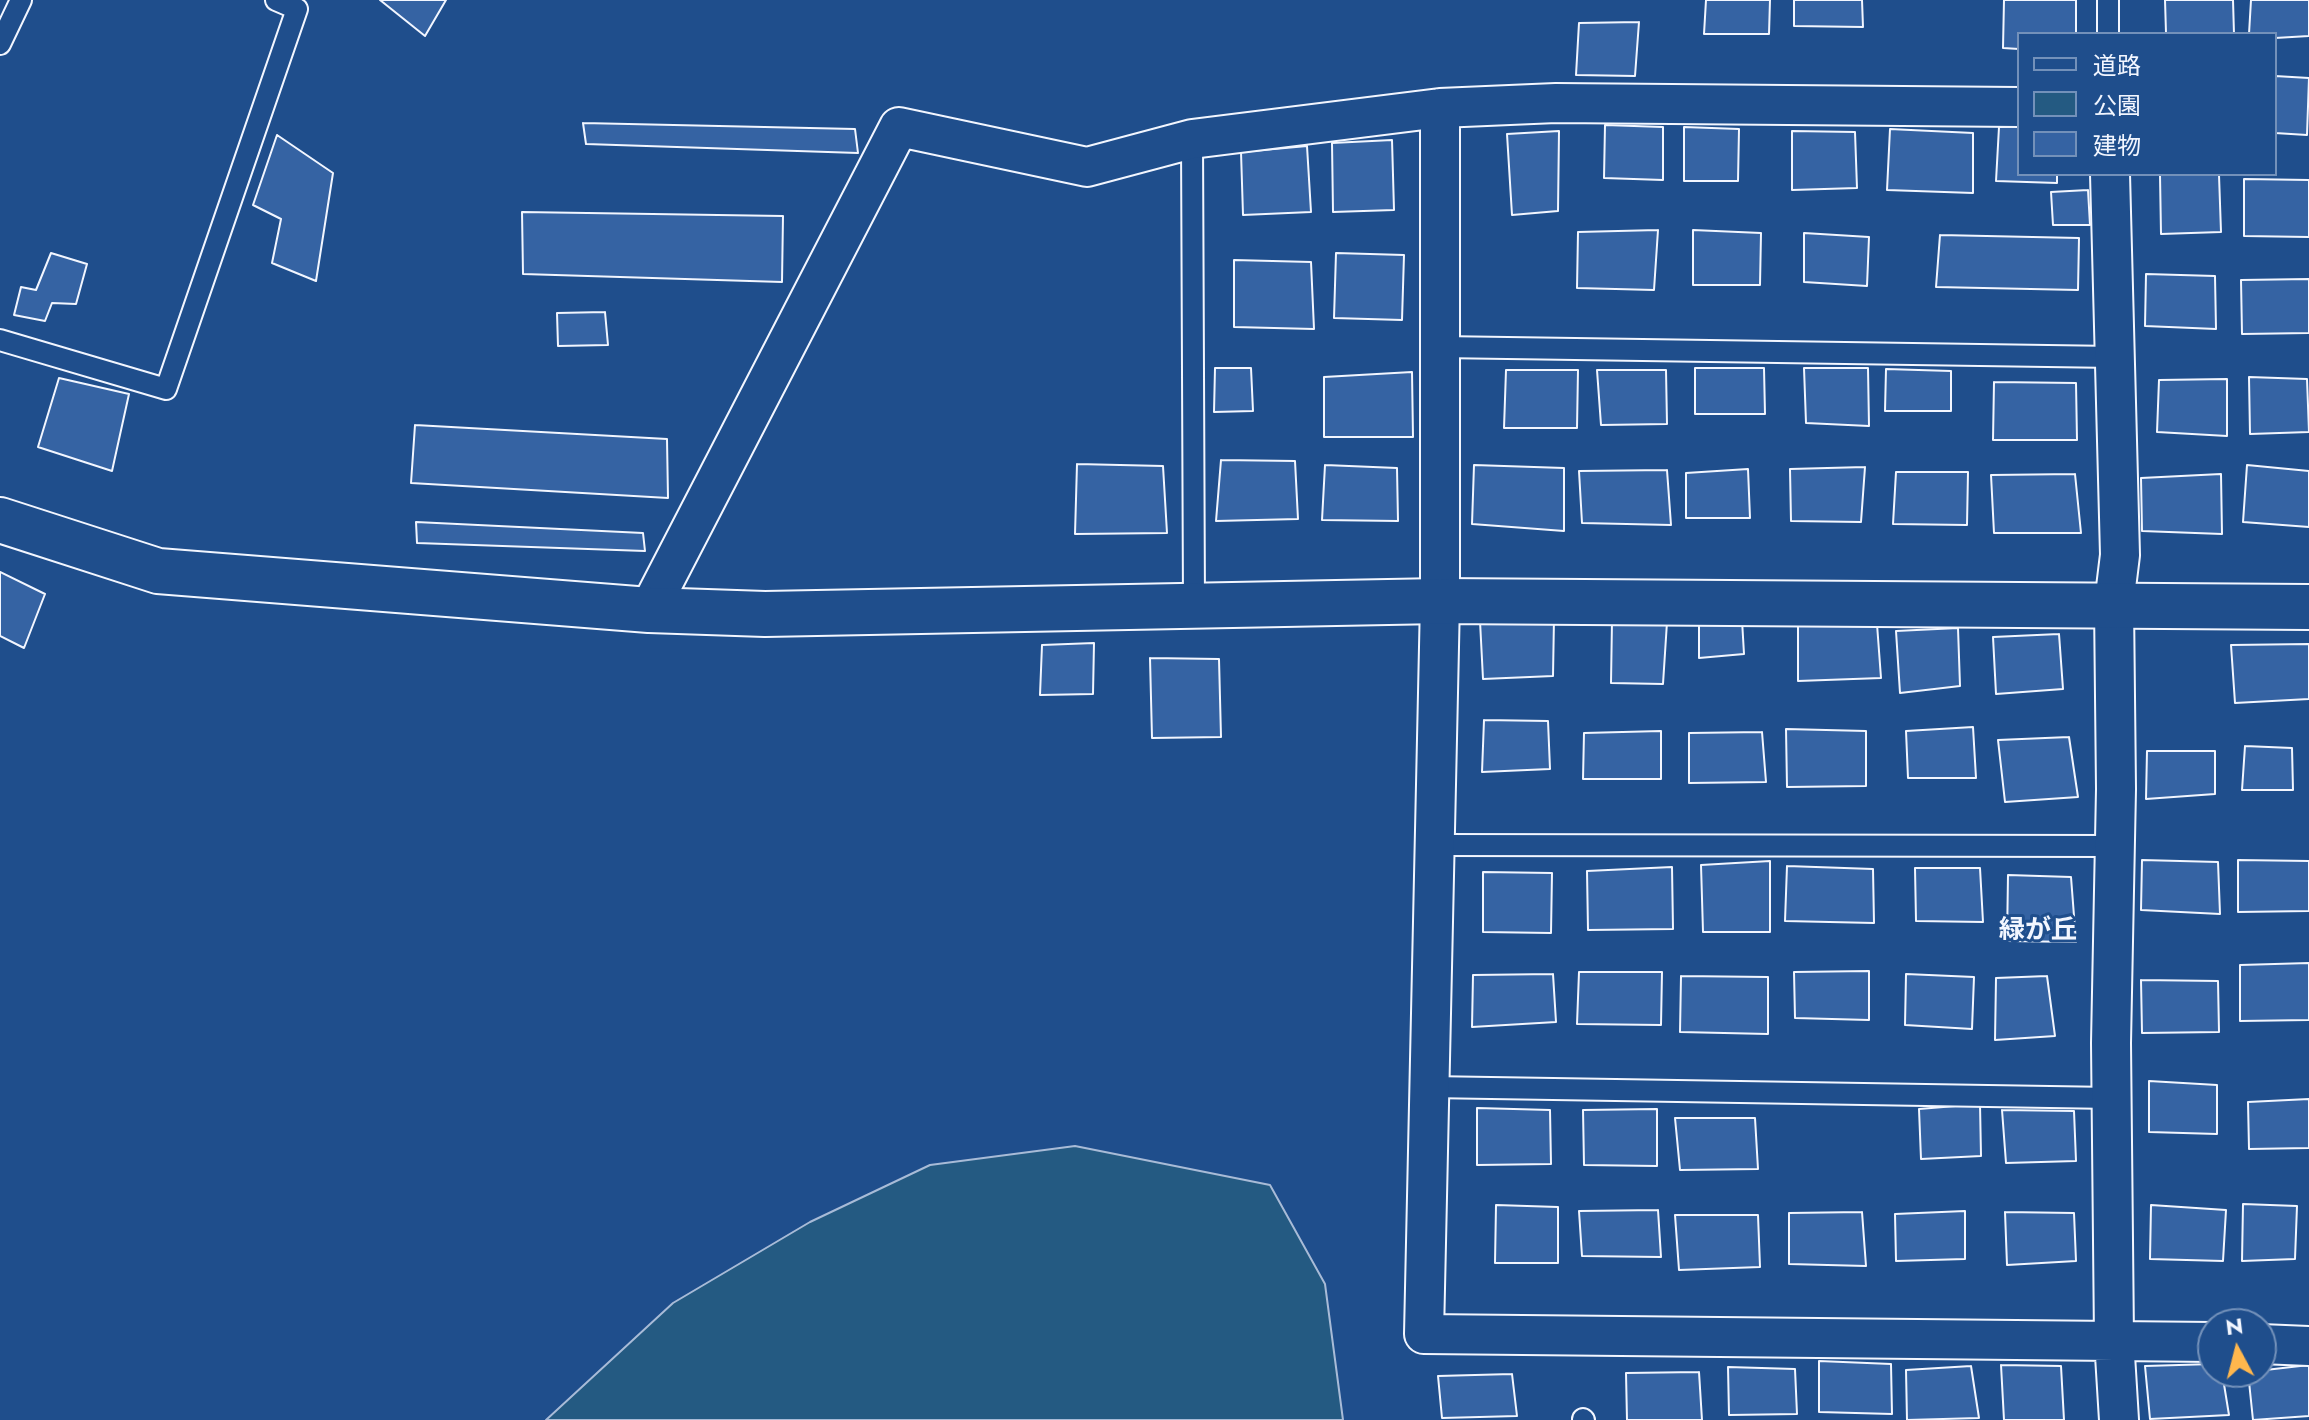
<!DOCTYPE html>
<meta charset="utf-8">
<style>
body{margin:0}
#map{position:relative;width:2309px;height:1420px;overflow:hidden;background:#1f4e8c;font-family:Jost,"Noto Sans JP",sans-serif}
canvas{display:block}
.legend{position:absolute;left:2017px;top:32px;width:260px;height:144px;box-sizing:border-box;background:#1f4e8c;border:2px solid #7391ba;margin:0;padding:10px 14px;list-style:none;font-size:24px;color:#f2f6ff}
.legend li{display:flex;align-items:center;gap:16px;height:40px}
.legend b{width:40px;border:2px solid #7391ba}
.north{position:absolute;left:2197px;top:1308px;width:80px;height:80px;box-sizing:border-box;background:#1f4e8c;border:2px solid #7391ba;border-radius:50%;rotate:353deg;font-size:22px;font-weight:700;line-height:32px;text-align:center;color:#f2f6ff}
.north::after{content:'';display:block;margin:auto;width:28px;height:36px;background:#ffb74d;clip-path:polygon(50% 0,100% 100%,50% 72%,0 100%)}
</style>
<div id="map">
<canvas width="2309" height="1420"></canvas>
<ul class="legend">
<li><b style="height:10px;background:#1f4e8c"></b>道路</li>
<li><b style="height:22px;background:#245a82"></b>公園</li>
<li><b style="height:22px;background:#3563a3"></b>建物</li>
</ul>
<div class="north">N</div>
</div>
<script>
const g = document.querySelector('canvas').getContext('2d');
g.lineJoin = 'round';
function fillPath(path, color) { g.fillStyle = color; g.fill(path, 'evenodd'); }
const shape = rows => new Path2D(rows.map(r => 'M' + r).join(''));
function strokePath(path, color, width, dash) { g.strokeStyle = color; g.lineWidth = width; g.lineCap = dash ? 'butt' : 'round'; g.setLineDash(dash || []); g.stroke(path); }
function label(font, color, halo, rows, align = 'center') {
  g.font = font + ' Jost,"Noto Sans JP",sans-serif'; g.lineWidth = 6; g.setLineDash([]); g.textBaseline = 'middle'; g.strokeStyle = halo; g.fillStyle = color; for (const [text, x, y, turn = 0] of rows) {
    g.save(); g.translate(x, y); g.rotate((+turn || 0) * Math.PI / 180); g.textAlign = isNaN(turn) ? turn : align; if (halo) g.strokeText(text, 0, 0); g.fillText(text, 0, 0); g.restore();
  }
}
const green = shape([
 [1075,1146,1270,1185,1325,1284,1343,1420,546,1420,673,1303,810,1222,930,1165,1075,1146]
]);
fillPath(green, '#245a82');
strokePath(green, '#a8bbd7', 2);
const building = shape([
 [380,0,446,0,425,36,380,0],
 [1706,0,1770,0,1769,34,1704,34,1706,0],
 [1794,0,1862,0,1863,27,1794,26,1794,0],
 [2004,0,2076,0,2076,34,2019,34,2019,49,2003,48,2004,0],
 [2165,0,2233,0,2234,34,2166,33,2165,0],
 [2251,0,2309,0,2309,36,2275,38,2275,34,2249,34,2251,0],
 [1639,22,1635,76,1576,75,1579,23,1639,22],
 [2275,76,2309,78,2307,135,2275,133,2275,76],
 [583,123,855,129,858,153,586,144,583,123],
 [1605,125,1663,127,1663,180,1604,178,1605,125],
 [2019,126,2019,174,2057,174,2057,183,1996,181,1999,127,2019,126],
 [1684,127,1739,129,1738,181,1684,181,1684,127],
 [1890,129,1973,133,1973,193,1887,190,1890,129],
 [1559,131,1558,211,1512,215,1507,134,1559,131],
 [1792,131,1855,132,1857,188,1792,190,1792,131],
 [277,135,333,173,316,281,272,263,281,219,253,205,277,135],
 [1392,140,1394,210,1333,212,1332,143,1392,140],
 [1307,146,1311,212,1243,215,1241,152,1307,146],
 [2160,175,2219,175,2221,232,2161,234,2160,175],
 [2244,179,2309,180,2309,237,2244,236,2244,179],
 [2088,190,2090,225,2053,225,2051,192,2088,190],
 [522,212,783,216,782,282,523,274,522,212],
 [1658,230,1654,290,1577,288,1578,232,1658,230],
 [1693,230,1761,233,1760,285,1693,285,1693,230],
 [1804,233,1869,237,1867,286,1804,282,1804,233],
 [1940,235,2079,238,2078,290,1936,287,1940,235],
 [51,253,87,264,76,304,52,303,45,321,14,315,21,287,36,290,51,253],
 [1336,253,1404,255,1402,320,1334,318,1336,253],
 [1234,260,1311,262,1314,329,1234,327,1234,260],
 [2146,274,2215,276,2216,329,2145,326,2146,274],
 [2309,279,2309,333,2242,334,2241,280,2309,279],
 [605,312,608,345,558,346,557,313,605,312],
 [1215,368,1251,368,1253,411,1214,412,1215,368],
 [1695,368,1764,368,1765,414,1695,414,1695,368],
 [1804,368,1868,368,1869,426,1806,423,1804,368],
 [1886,369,1951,371,1951,411,1885,411,1886,369],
 [1506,370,1578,370,1577,428,1504,428,1506,370],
 [1597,370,1666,370,1667,424,1601,425,1597,370],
 [1412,372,1413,437,1324,437,1324,377,1412,372],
 [2249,377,2307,379,2309,432,2250,434,2249,377],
 [59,378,129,394,112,471,38,447,59,378],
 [2227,379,2227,436,2157,432,2159,380,2227,379],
 [1994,382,2076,383,2077,440,1993,440,1994,382],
 [415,425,667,439,668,498,411,483,415,425],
 [1221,460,1295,461,1298,519,1216,521,1221,460],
 [1077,464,1163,466,1167,533,1075,534,1077,464],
 [1325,465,1397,468,1398,521,1322,520,1325,465],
 [1474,465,1564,468,1564,531,1472,524,1474,465],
 [2247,465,2309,471,2309,527,2243,522,2247,465],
 [1865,467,1861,522,1791,521,1790,469,1865,467],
 [1748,469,1750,518,1686,518,1686,473,1748,469],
 [1667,470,1671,525,1582,523,1579,471,1667,470],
 [1896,472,1968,472,1967,525,1893,524,1896,472],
 [2075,474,2081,533,1994,533,1991,475,2075,474],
 [2221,474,2222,534,2142,531,2141,478,2221,474],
 [416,522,643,533,645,551,417,543,416,522],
 [0,572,45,594,24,648,0,636,0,572],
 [1554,618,1553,676,1483,679,1480,621,1554,618],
 [1612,620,1667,622,1663,684,1611,683,1612,620],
 [1742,620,1744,654,1699,658,1699,621,1742,620],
 [1877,624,1881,678,1798,681,1798,626,1877,624],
 [1958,628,1960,686,1900,693,1896,631,1958,628],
 [2059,634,2063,689,1996,694,1993,637,2059,634],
 [1094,643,1093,694,1040,695,1042,645,1094,643],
 [2309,644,2309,699,2235,703,2231,645,2309,644],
 [1150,658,1219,659,1221,737,1152,738,1150,658],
 [1484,720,1548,721,1550,769,1482,772,1484,720],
 [1973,727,1976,778,1908,778,1906,731,1973,727],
 [1786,729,1866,731,1866,786,1787,787,1786,729],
 [1661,731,1661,779,1583,779,1584,733,1661,731],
 [1762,732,1766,782,1689,783,1689,733,1762,732],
 [2069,737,2078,797,2005,802,1998,740,2069,737],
 [2245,746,2292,748,2293,790,2242,790,2245,746],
 [2147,751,2215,751,2215,794,2146,799,2147,751],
 [2142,860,2218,862,2220,914,2141,910,2142,860],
 [2238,860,2309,861,2309,911,2238,912,2238,860],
 [1770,861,1770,932,1703,932,1701,865,1770,861],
 [1787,866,1873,869,1874,923,1785,921,1787,866],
 [1672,867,1673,929,1588,930,1587,871,1672,867],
 [1915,868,1980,868,1983,922,1916,921,1915,868],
 [1483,872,1552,873,1551,933,1483,932,1483,872],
 [2008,875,2071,877,2076,942,2007,941,2008,875],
 [2309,963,2309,1020,2240,1021,2240,965,2309,963],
 [1869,971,1869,1020,1795,1018,1794,972,1869,971],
 [1579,972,1662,972,1661,1025,1577,1024,1579,972],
 [1553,974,1556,1022,1472,1027,1473,975,1553,974],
 [1906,974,1974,977,1972,1029,1905,1025,1906,974],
 [1681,976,1768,977,1768,1034,1680,1032,1681,976],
 [2047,976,2055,1036,1995,1040,1996,978,2047,976],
 [2141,980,2218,981,2219,1032,2142,1033,2141,980],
 [2149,1081,2217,1085,2217,1134,2149,1132,2149,1081],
 [2309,1099,2309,1148,2249,1149,2248,1102,2309,1099],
 [1980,1104,1981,1156,1921,1159,1919,1109,1980,1104],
 [1477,1108,1550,1110,1551,1164,1477,1165,1477,1108],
 [1657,1109,1657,1166,1584,1165,1583,1110,1657,1109],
 [2002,1110,2074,1111,2076,1161,2006,1163,2002,1110],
 [1675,1118,1755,1118,1758,1169,1680,1170,1675,1118],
 [2243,1204,2297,1206,2295,1259,2242,1261,2243,1204],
 [1496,1205,1558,1207,1558,1263,1495,1263,1496,1205],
 [2151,1205,2226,1210,2223,1261,2150,1259,2151,1205],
 [1658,1210,1661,1257,1582,1256,1579,1211,1658,1210],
 [1965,1211,1965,1259,1896,1261,1895,1214,1965,1211],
 [1862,1212,1866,1266,1789,1264,1789,1213,1862,1212],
 [2005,1212,2074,1213,2076,1261,2007,1265,2005,1212],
 [1675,1215,1758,1215,1760,1267,1679,1270,1675,1215],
 [1819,1361,1891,1364,1892,1414,1819,1412,1819,1361],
 [2213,1364,2213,1372,2222,1372,2229,1415,2150,1419,2145,1366,2213,1364],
 [2001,1365,2061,1366,2064,1420,2004,1420,2001,1365],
 [2309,1365,2309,1416,2253,1420,2248,1372,2309,1365],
 [1971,1366,1979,1418,1907,1420,1906,1370,1971,1366],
 [1728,1367,1795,1369,1797,1414,1729,1415,1728,1367],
 [1699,1372,1702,1420,1627,1420,1626,1373,1699,1372],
 [1512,1374,1517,1416,1442,1418,1438,1376,1512,1374]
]);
fillPath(building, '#3563a3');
strokePath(building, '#f2f6ff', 2);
const service = shape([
 [2108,34,2108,0],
 [0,44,21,0],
 [1192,139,1194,605],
 [0,340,166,389,297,9,276,0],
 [1440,347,2115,357],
 [1434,845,2115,846],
 [1429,1087,2112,1098],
 [1583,1419,1584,1420]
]);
const minor = shape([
 [1440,108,1440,601,1424,1334,2213,1342],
 [2110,174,2120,555,2114,604,2116,789,2111,1043,2114,1339,2119,1420],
 [649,610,899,127,1087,167,1192,139,1440,108,1556,103,2019,107],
 [2261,1344,2309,1346]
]);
const tertiary = shape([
 [0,520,158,571,649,610,765,614,1440,601,2309,607]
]);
strokePath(service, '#f2f6ff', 24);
strokePath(minor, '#f2f6ff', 42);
strokePath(tertiary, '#f2f6ff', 48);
strokePath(service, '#1f4e8c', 20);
strokePath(minor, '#1f4e8c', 38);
strokePath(tertiary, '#1f4e8c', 44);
label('bold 26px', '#f2f6ff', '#1f4e8c', [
 ["緑が丘",2038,932]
]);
</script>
